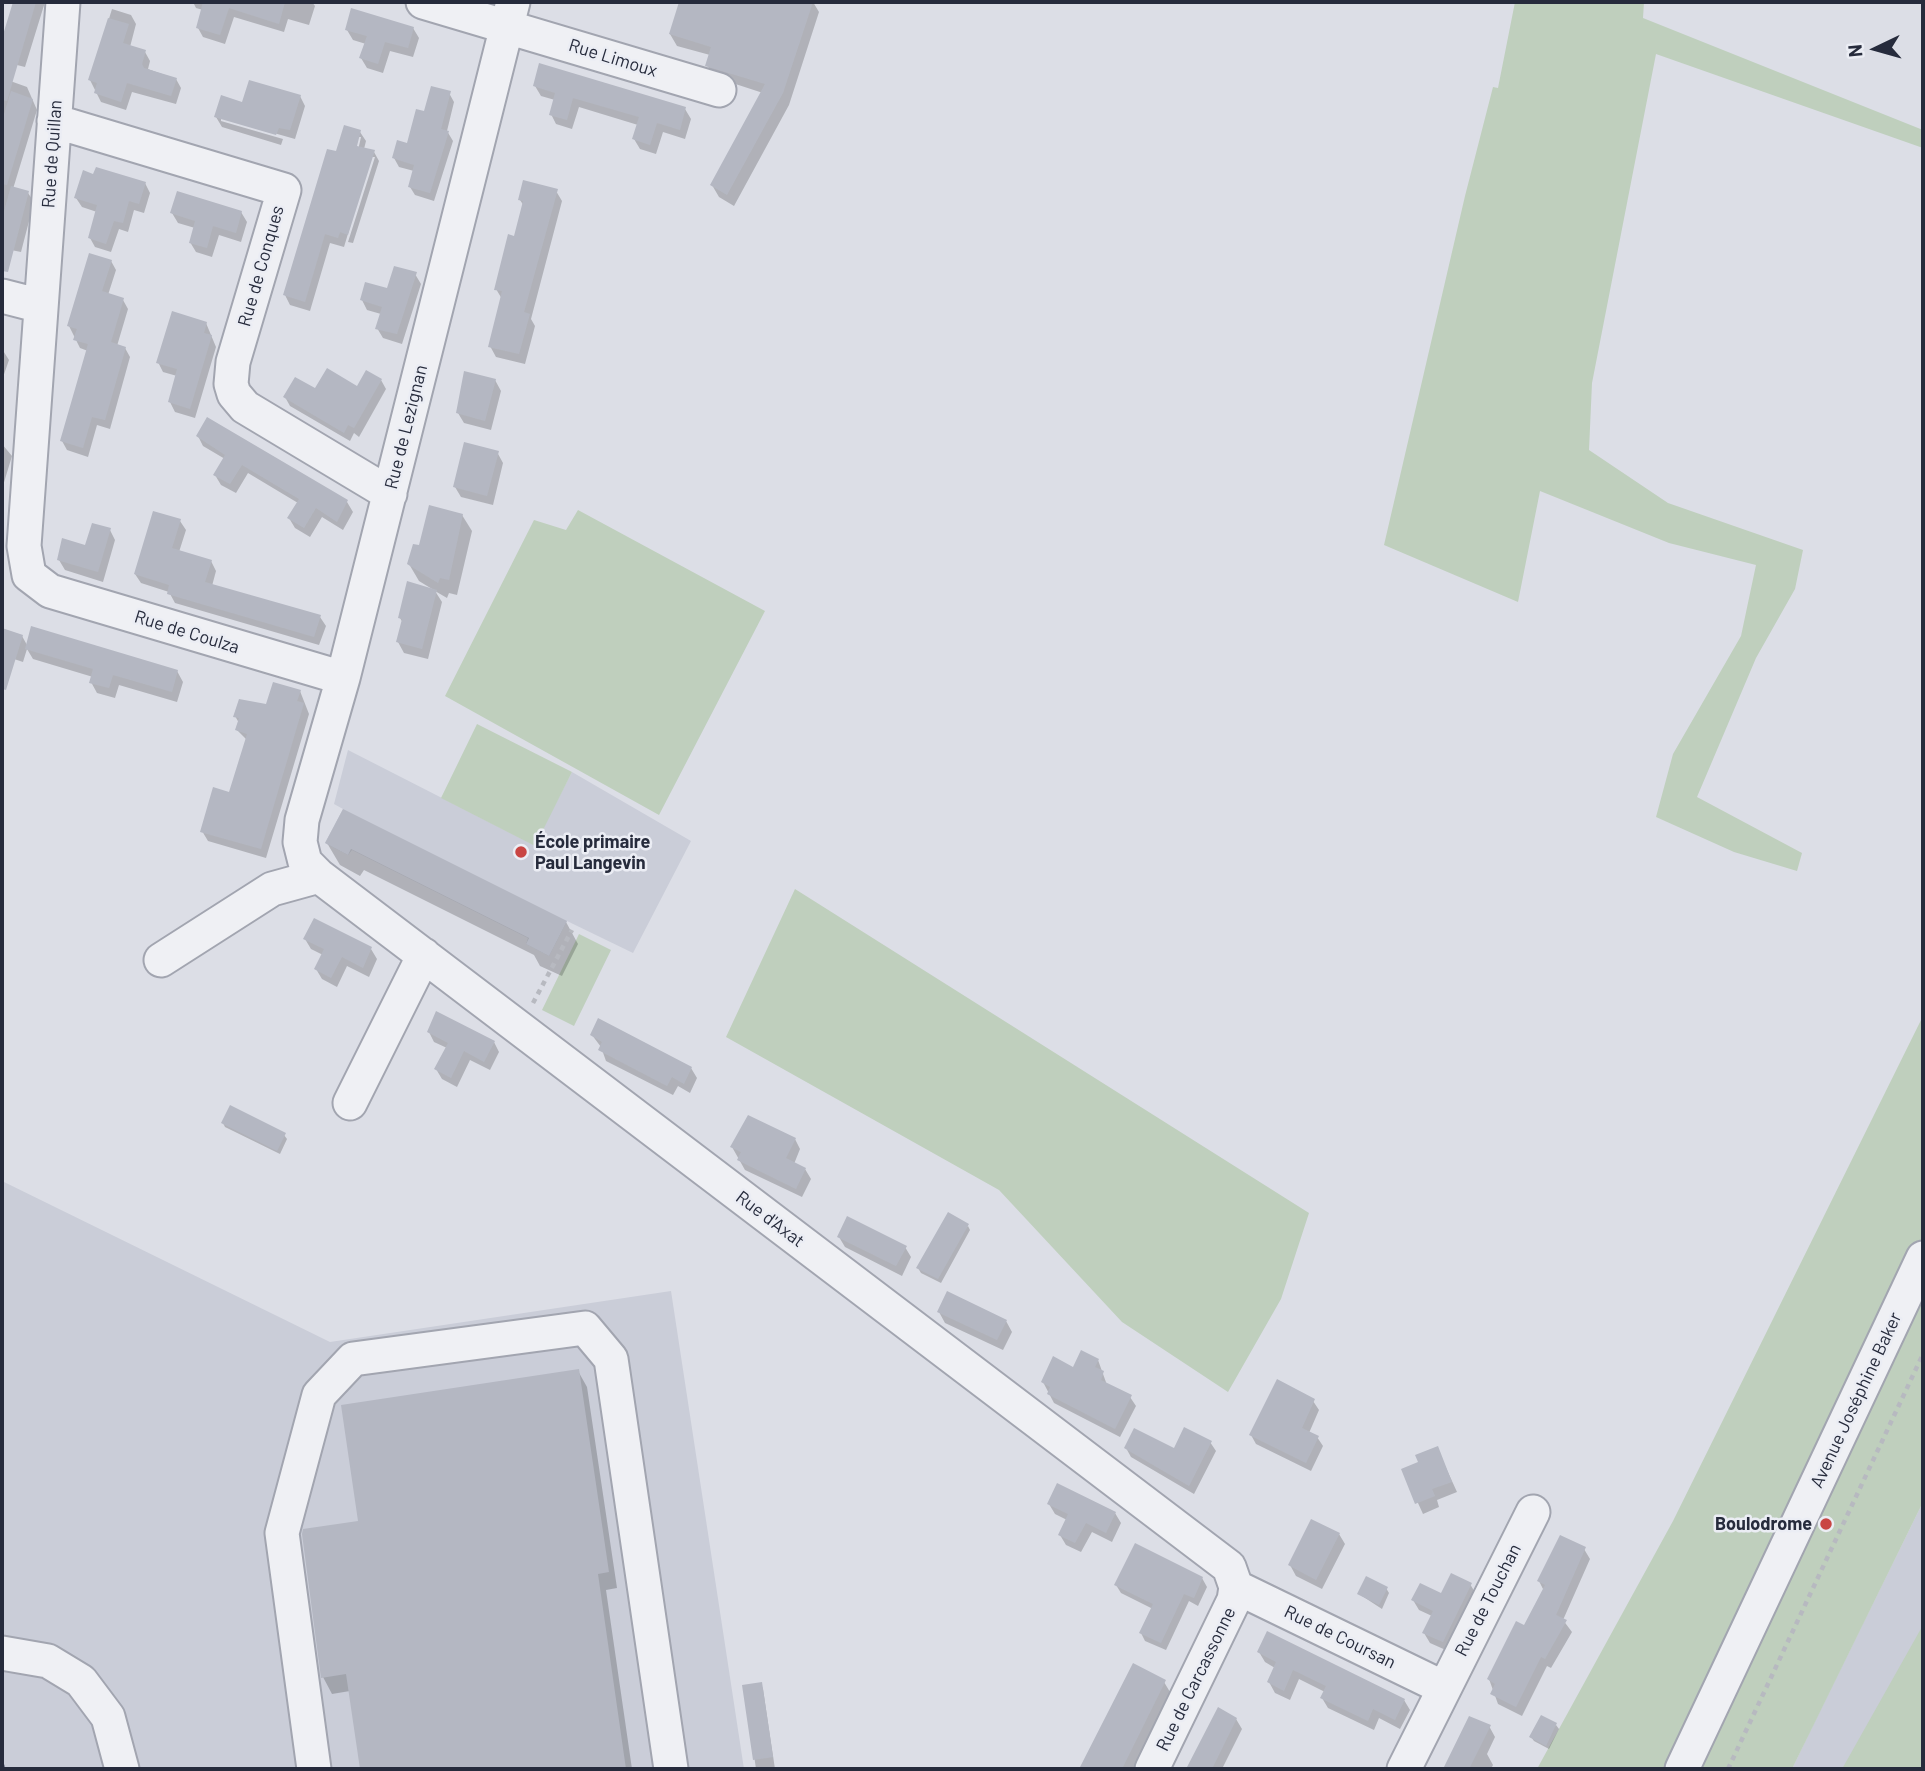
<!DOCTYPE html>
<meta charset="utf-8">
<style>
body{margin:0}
#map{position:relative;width:1925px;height:1771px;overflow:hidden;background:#dcdee6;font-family:Barlow,sans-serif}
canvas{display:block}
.frame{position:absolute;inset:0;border:4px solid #262b3c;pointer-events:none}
.north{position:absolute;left:1841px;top:14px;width:70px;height:70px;-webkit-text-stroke:5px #ebedf4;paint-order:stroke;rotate:265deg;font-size:19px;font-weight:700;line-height:28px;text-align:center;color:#262b3c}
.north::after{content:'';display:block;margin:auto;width:24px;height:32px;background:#262b3c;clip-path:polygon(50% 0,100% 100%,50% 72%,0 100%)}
</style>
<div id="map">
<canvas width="1925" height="1771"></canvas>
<div class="frame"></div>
<div class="north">N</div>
</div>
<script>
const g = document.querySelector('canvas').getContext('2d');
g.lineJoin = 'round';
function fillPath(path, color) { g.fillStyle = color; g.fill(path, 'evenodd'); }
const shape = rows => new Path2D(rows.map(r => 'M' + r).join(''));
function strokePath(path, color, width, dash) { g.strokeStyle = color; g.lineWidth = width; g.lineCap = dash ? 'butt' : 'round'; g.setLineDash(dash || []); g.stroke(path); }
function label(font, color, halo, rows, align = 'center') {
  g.font = font + ' Barlow,sans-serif'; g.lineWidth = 5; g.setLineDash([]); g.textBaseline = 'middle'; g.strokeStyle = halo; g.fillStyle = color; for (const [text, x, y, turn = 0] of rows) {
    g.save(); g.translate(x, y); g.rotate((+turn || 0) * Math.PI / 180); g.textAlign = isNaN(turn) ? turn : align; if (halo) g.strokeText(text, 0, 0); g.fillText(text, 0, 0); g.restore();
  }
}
fillPath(shape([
 [348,750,534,845,572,772,691,841,633,953,567,921,549,956,526,944,528,938,352,850,348,855,325,843,343,809,334,804],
 [2,1181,330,1342,671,1291,744,1769,2,1769],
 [1923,1502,1923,1769,1792,1769,1816,1719]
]), '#cacdd8');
fillPath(shape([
 [1515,2,1644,2,1643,18,1923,130,1923,148,1656,54,1592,383,1589,450,1668,503,1803,550,1795,589,1756,658,1697,797,1802,853,1797,871,1734,852,1656,817,1673,754,1741,636,1756,565,1669,543,1540,491,1518,602,1384,545,1465,196,1493,87,1498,88],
 [578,510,765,611,659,815,445,696,534,520,566,530],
 [477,724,572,772,535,846,441,798],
 [795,889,1309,1213,1281,1299,1228,1392,1122,1322,999,1190,726,1037],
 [579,934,611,950,574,1026,542,1010],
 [1923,1016,1923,1502,1792,1769,1537,1769,1673,1521],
 [1923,1625,1923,1769,1842,1769]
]), '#bfcfbd');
fillPath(shape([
 [14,2,45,2,25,67,5,62,2,56,2,44],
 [193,2,312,2,315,6,309,25,288,19,284,32,234,17,225,44,203,37,198,28,203,10,196,8],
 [680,2,726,4,727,2,813,2,819,12,789,105,734,206,719,197,712,185,763,93,714,77,707,65,710,55,677,46,670,34],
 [112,9,131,15,136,24,130,47,145,52,150,61,148,69,176,79,181,88,176,104,132,92,126,110,101,102,90,80],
 [413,28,419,38,413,57,390,51,383,73,367,68,361,58,366,44,353,40,347,30],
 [2,78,27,87,37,110,13,189,28,193,34,202,21,252,11,250,8,257,2,255],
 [535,86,685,109,691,119,685,139,663,132,656,154,640,149,634,139,638,125,579,107,572,129,556,124,551,114,555,100,541,96],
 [449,93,454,102,447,131,453,141,434,201,415,195,410,187,414,171,399,167,394,158,408,145,426,114],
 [300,96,305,106,295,139,221,118,221,121,283,139,281,145,222,127,216,117,243,104],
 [360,132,366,141,364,149,374,152,379,161,353,243,348,242,375,157,371,157,344,247,330,243,310,311,290,305,285,295,337,153],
 [358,137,361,137,357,155,353,154],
 [145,183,150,193,144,213,134,210,128,232,119,229,111,252,95,247,90,238,97,212,82,207,76,198],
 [556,191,562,201,531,319,535,326,525,364,496,357,490,346,502,299,496,289,516,238,524,206,520,200],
 [241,212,247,222,241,242,219,235,212,257,196,252,190,242,195,228,178,223,172,213],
 [111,261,116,270,108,295,123,300,128,309,117,346,125,348,130,357,110,429,97,425,88,457,67,450,62,441,88,351,80,348,69,326],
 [415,274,421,284,402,344,383,338,377,328,381,314,367,310,362,300,388,290],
 [206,323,216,347,195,418,175,412,170,402,177,376,163,372,158,362],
 [2,349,9,360,2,380],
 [381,380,386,389,359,437,354,433,350,441,290,406,285,397,315,390,358,388],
 [495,380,501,391,491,430,464,423,458,413],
 [198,436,347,502,353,512,343,530,322,517,310,537,295,528,289,518,298,503,248,473,236,493,221,485,215,475,225,459,203,446],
 [2,444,12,456,2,489],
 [497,452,503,463,493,505,461,497,455,487],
 [462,515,472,531,457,595,449,593,447,598,435,591,442,602,428,659,404,653,398,642,403,623,400,618,432,589,419,581,409,564,421,547],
 [180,521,186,530,179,552,211,561,216,571,212,586,320,617,326,626,319,645,175,603,169,592,141,583,135,574],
 [110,530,115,540,103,582,65,570,59,560,86,547],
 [2,630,22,636,27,645,177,671,183,682,177,702,119,685,115,698,97,693,91,682,93,677,33,659,27,649,23,662,2,655],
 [300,691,309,714,266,858,208,841,202,831,230,794,247,740,237,730,239,723,235,716],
 [344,811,566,922,578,944,562,976,540,966,534,955,364,870,360,876,340,865,327,843],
 [305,939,371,949,377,959,369,977,347,966,337,987,322,979,316,969,323,955,311,949],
 [429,1032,494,1042,499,1052,490,1070,470,1060,457,1087,442,1079,436,1069,447,1048,434,1042],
 [592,1035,691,1068,697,1078,690,1093,678,1086,673,1095,606,1061,601,1047],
 [223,1123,284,1135,287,1139,280,1154,225,1127],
 [795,1139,800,1149,794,1164,805,1169,811,1179,802,1197,745,1170,732,1147],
 [968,1226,970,1230,941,1283,921,1273,918,1268],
 [839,1237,905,1247,911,1257,902,1276,845,1247],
 [939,1312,1006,1321,1012,1332,1003,1350,945,1323],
 [1098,1360,1107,1385,1130,1397,1136,1406,1120,1437,1054,1403,1043,1382],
 [578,1371,587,1387,617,1588,606,1590,632,1769,362,1769,350,1691,332,1694,323,1677,360,1522],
 [1313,1401,1319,1410,1309,1433,1317,1437,1323,1446,1311,1471,1256,1444,1251,1435],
 [1210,1442,1216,1451,1194,1494,1131,1457,1126,1448,1174,1450],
 [1437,1448,1457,1492,1437,1500,1439,1507,1423,1514,1403,1470,1420,1463],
 [1049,1504,1115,1513,1121,1523,1112,1542,1092,1532,1081,1552,1066,1545,1060,1535,1067,1520,1055,1514],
 [1339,1534,1345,1544,1322,1589,1296,1576,1290,1565],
 [1584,1549,1590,1559,1563,1620,1572,1632,1551,1668,1547,1666,1522,1716,1498,1704,1489,1679,1525,1627,1544,1591,1539,1581],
 [1202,1578,1207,1587,1198,1606,1189,1601,1166,1650,1145,1641,1141,1633,1153,1609,1121,1593,1116,1585],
 [1470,1584,1476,1594,1448,1651,1430,1643,1424,1633,1432,1616,1419,1610,1413,1600,1442,1596],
 [1386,1588,1389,1593,1382,1609,1359,1594],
 [1259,1652,1404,1700,1410,1710,1400,1729,1379,1718,1374,1730,1328,1708,1322,1698,1325,1692,1299,1679,1290,1700,1275,1693,1269,1682,1275,1668,1265,1662],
 [1134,1666,1164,1682,1170,1692,1133,1769,1081,1769],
 [761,1684,763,1689,775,1769,756,1769,744,1686],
 [1470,1718,1489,1726,1495,1737,1487,1754,1493,1765,1491,1769,1445,1769],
 [1236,1719,1242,1729,1222,1769,1192,1769,1190,1766],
 [1556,1725,1559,1729,1549,1749,1534,1741,1531,1737]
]), '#0003');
fillPath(shape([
 [13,2,36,2,7,101,2,100,2,38],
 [203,2,285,2,279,24,229,8,220,35,196,28],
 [679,2,813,2,783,93,727,195,710,185,765,84,705,66,711,47,669,34],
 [351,8,414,27,408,48,385,42,378,64,359,58,367,36,345,30],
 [108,18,129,24,123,43,146,50,142,64,144,68,177,78,171,96,127,83,121,102,94,93,97,83,88,80],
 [539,63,686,107,680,130,657,123,650,145,632,139,639,117,573,98,567,120,549,115,555,93,533,86],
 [249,80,301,95,290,130,279,128,276,135,214,117,221,95,242,102],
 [431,86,451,91,441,129,449,131,430,193,408,187,414,165,392,158,397,140,407,143,416,109,424,111],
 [11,91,33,99,7,185,2,184,2,121],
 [344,125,361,130,357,146,375,150,348,235,340,232,338,238,325,234,305,302,283,295,327,149,336,151],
 [96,167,146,182,139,204,129,201,123,223,114,221,106,244,88,238,97,205,74,198,83,170,93,174],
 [523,180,558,189,524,312,530,314,519,354,488,347,502,291,494,290,508,234,514,236,523,201,518,200],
 [11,186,29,191,8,272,2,271,2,219],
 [177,191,242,211,236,233,213,226,207,248,189,243,195,221,170,213],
 [89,253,112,260,102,291,124,298,111,342,126,347,105,420,92,417,83,448,60,441,88,344,73,340,77,329,67,326],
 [394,266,417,272,397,334,375,329,382,307,360,300,365,282,387,288],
 [172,311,207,322,204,333,212,335,190,409,168,402,177,369,156,363],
 [327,368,357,386,366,370,382,379,354,428,348,425,344,433,283,397,295,377,315,388],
 [464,371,496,379,485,421,456,413],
 [207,417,348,500,337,522,316,508,304,528,287,518,299,499,242,465,230,484,213,475,225,455,196,436],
 [464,442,499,451,487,496,453,487],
 [429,505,463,514,449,580,440,578,438,583,407,564,413,544,419,545],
 [153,511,181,519,172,548,212,560,205,582,321,615,314,637,167,594,169,585,134,574],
 [92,523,111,528,98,572,57,560,62,538,85,545],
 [407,581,437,590,422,649,396,642,402,619,398,618],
 [31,626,178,670,172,692,113,675,109,688,89,683,93,669,25,649],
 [2,628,23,635,6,690,2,689],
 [273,682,301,690,297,701,304,703,261,849,200,832,213,787,229,792,247,734,235,730,239,718,233,717,239,699,266,704],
 [343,809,567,921,549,956,526,944,529,938,351,849,348,855,325,843],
 [314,918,372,947,363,968,342,957,331,978,314,969,324,949,303,939],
 [436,1011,495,1041,484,1062,464,1051,451,1078,434,1069,448,1043,427,1032],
 [598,1018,692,1067,684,1084,672,1077,667,1086,598,1050,602,1042,590,1035],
 [230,1105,286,1133,277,1151,221,1123],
 [748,1115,796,1138,786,1158,806,1168,796,1189,737,1160,741,1152,730,1147],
 [948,1212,969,1224,938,1279,916,1268],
 [847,1216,907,1246,896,1266,837,1237],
 [947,1291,1007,1320,997,1340,937,1312],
 [1081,1350,1099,1359,1095,1367,1104,1371,1101,1380,1132,1395,1115,1429,1047,1394,1050,1387,1041,1382,1053,1356,1073,1367],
 [579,1369,609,1572,598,1574,626,1769,360,1769,346,1674,321,1678,302,1534,303,1529,358,1521,341,1405],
 [1277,1379,1315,1399,1302,1428,1319,1436,1306,1463,1249,1435],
 [1184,1427,1212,1441,1189,1486,1124,1448,1134,1428,1174,1448],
 [1438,1446,1452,1482,1432,1489,1435,1496,1415,1504,1401,1469,1418,1462,1415,1455],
 [1057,1483,1116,1512,1106,1533,1086,1523,1075,1543,1058,1535,1068,1514,1047,1504],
 [1311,1519,1340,1533,1316,1580,1288,1565],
 [1560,1535,1586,1547,1556,1615,1567,1620,1545,1659,1541,1657,1516,1707,1490,1694,1495,1684,1487,1679,1516,1621,1524,1625,1545,1585,1537,1581],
 [1135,1543,1203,1577,1194,1598,1184,1594,1161,1643,1139,1633,1153,1604,1114,1585],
 [1451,1573,1472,1583,1443,1642,1422,1633,1433,1611,1411,1600,1420,1583,1441,1593],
 [1366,1576,1388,1587,1379,1605,1357,1594],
 [1267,1631,1405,1699,1395,1720,1373,1709,1368,1721,1320,1698,1326,1686,1293,1670,1284,1691,1267,1682,1276,1662,1257,1652],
 [1133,1663,1166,1680,1122,1769,1079,1769],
 [762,1682,773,1757,753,1760,742,1685],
 [1218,1707,1237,1718,1212,1769,1186,1769],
 [1541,1715,1557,1723,1546,1746,1529,1737],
 [1469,1716,1491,1725,1469,1769,1443,1769]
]), '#b4b7c2');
const minor = shape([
 [63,2,24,546,29,575,50,591,343,678],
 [423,2,719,90],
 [513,2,343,678,302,820,300,842,305,862,319,876,1229,1567,1236,1587,1234,1600,1152,1769],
 [54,121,284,190,233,362,231,384,234,394,245,407,390,494],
 [2,296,41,306],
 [161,960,272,889,319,876],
 [350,1103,424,955],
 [1236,1587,1444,1688],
 [2,1653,48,1661,81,1681,108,1717,122,1769],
 [314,1769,282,1533,319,1395,353,1359,585,1328,611,1359,671,1769],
 [1404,1769,1533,1512],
 [1682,1769,1923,1258]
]);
strokePath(minor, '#a2a5b0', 37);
strokePath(shape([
 [533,1003,572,930],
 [1728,1769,1923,1354]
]), '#b7b9c0', 4.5, [5, 5]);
strokePath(minor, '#eff0f4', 33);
strokePath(shape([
 [2,1765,3,1769]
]), '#767b8f', 5, [3.5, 7]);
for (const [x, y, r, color] of [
 [521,852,7,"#c94543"],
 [1826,1524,7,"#c94543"]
]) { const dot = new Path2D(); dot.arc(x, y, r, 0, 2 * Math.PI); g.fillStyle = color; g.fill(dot); strokePath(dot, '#ebedf4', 2.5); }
label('18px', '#262b3c', '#ebedf4', [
 ["Rue Limoux",613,58,17],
 ["Rue de Quillan",52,154,-86],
 ["Rue de Conques",261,266,-74],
 ["Rue de Lezignan",406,427,-76],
 ["Rue de Coulza",187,632,17],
 ["Rue d'Axat",770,1219,37],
 ["Avenue Joséphine Baker",1856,1400,-65],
 ["Rue de Touchan",1488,1600,-63],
 ["Rue de Coursan",1340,1637,26],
 ["Rue de Carcassonne",1196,1679,-64]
]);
label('bold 18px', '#262b3c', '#ebedf4', [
 ["École primaire",535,842],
 ["Paul Langevin",535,863],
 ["Boulodrome",1812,1524,"right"]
], 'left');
</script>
